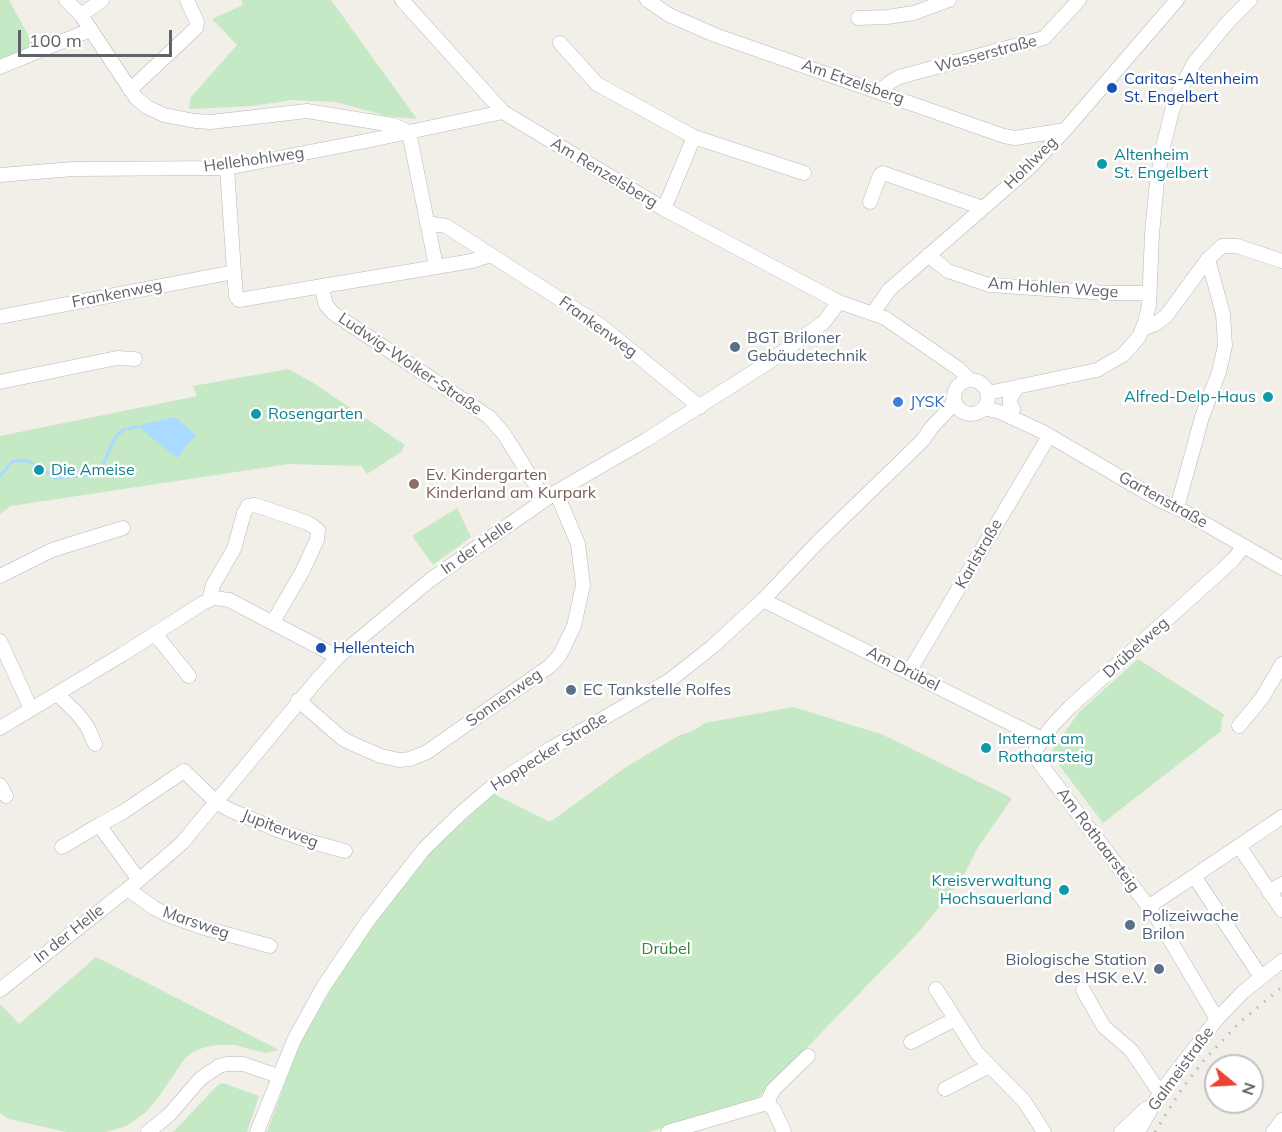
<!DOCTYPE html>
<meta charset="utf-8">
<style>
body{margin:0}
#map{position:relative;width:1282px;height:1132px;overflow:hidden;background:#f1efe8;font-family:Mulish,sans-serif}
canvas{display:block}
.north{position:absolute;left:1204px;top:1054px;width:60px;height:60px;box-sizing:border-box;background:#fff;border:2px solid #bfc1c3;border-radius:50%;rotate:108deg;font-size:16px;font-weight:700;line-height:24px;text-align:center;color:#5f6368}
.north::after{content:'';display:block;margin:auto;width:21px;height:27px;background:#ea4335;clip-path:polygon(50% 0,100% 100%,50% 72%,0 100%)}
.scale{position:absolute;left:18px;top:30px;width:154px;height:27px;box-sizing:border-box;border:3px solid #5f6368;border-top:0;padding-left:8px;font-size:18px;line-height:21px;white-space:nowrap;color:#5f6368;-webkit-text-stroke:4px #fff;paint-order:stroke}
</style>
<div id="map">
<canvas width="1282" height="1132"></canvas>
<div class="north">N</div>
<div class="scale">100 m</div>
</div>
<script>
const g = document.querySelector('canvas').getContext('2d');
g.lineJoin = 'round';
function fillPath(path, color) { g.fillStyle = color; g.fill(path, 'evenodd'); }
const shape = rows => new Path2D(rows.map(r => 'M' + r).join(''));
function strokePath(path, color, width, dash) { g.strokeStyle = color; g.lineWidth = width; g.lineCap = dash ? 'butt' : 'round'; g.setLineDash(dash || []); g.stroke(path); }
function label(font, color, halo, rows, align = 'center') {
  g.font = font + ' Mulish,sans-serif'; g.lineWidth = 5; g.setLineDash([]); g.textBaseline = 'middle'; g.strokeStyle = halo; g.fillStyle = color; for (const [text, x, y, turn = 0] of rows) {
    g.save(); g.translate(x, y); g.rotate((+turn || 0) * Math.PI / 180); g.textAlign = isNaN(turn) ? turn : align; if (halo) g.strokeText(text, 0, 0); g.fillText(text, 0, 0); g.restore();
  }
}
fillPath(shape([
 [0,0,9,0,35,48,0,63],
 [241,0,331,0,417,119,387,116,336,102,292,100,253,106,189,109,191,97,237,45,212,19,243,5],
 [288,369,315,384,405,445,401,452,367,474,361,465,357,466,289,464,11,506,0,514,0,436,197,396,193,386],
 [457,508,471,537,433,565,412,536],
 [1138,659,1225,715,1222,718,1221,731,1103,823,1052,756,1049,755,1079,712],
 [793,707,881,734,1012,798,977,849,966,871,951,893,916,935,757,1099,649,1132,267,1132,300,1042,342,971,390,899,427,855,494,794,550,822,626,767,680,735,693,731,705,723],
 [96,957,279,1050,265,1053,235,1045,217,1045,205,1047,193,1052,185,1058,158,1098,145,1113,126,1126,106,1132,66,1132,9,1119,0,1113,0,1004,19,1024],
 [223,1083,259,1096,247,1132,173,1132,218,1085]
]), '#c5e8c5');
fillPath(shape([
 [175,417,196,435,177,458,141,429,144,424]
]), '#aadaff');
strokePath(shape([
 [0,476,12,462,23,460,32,463,55,478,92,475,103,464,116,436,125,429,143,426]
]), '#aadaff', 3);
const minor = shape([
 [66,0,81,15,136,98,147,107,164,115,195,121,211,122,307,111,393,125,409,132],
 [402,0,503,112,664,209,839,302,885,318,959,369,970,380],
 [647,0,669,15,715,35,1004,136,1015,138,1065,130],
 [81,15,102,0],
 [858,18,887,17,914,13,949,0],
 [560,43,597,84,694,137,804,173],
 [0,67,90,30],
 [130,90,196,28,197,22,187,0],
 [881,91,889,83,899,77,1044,38,1079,0],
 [409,132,436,266],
 [227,168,234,272,236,296,239,300,472,261,491,255,600,325,700,407],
 [0,175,73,169,227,168,371,140,503,112],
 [870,202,880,175,883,173,983,208],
 [664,209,694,137],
 [427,223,446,226,491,255],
 [928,255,948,271,989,285,1107,293,1149,293],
 [321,286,326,305,333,313,489,417,504,434,545,500],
 [873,313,889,290,1029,168,1065,130,1177,0],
 [0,317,234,272],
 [1143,329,1155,324,1166,316,1208,259,1222,246,1237,246,1282,261],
 '954 397a17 17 0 1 1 34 0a17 17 0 1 1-34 0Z',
 [0,382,117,358,135,359],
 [988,393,1097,370,1123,355,1139,337,1145,322,1149,305,1152,234,1157,181,1163,147,1172,111,1179,92,1194,63,1228,22,1250,0],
 [984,408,1000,412,1043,432,1159,500,1183,511,1282,568],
 [1013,409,1010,405,1010,398,1016,389,1020,386],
 [1177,508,1202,417,1219,372,1225,346,1223,314,1208,259],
 [0,576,52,550,123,528],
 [209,600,213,585,234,549,244,513,248,506,255,505,308,523,318,530,317,540,302,572,273,622],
 [763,600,1042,739],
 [155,634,189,676],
 [0,641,31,709],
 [909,672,1049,436],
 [57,694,76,712,87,726,95,744],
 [298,700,343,739,353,744,381,756,399,760,410,759,427,752,550,666,560,655,574,626,583,585,578,544,556,492],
 [1239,726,1262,698,1282,664],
 [0,728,123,654,203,603,214,598,229,600,338,657],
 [0,785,6,796],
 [99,825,123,812,184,771,216,802,230,810,280,831,312,842,345,851],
 [1239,846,1282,910],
 [62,847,99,825,139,880],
 [1194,876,1261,977],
 [128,889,154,908,170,916,201,927,270,946],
 [1269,892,1282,884],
 [1148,907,1282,817],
 [936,989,977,1053,1024,1101,1044,1132],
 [0,990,139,880,182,843,317,680,338,657,430,580,556,492,646,440,766,364,824,322,839,302],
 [1083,990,1104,1027,1131,1050,1160,1093],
 [1217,1019,1157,918,1039,762,1035,751,1052,726,1070,707,1233,560,1244,546],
 [911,1042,955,1019],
 [945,1089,989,1066],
 [767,1103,773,1090,808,1056],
 [767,1103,774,1110,784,1132],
 [148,1132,170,1114,200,1079,219,1066,227,1064,243,1064,278,1076],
 [257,1132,294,1040,322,989,367,922,424,849,461,813,495,784,550,749,670,680,712,647,763,600,818,542,923,440,931,428,949,409,954,400],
 [668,1132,767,1103],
 [1121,1132,1147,1108],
 [1138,1132,1160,1093,1217,1019,1243,992,1282,961],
 [1273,1132,1282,1120]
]);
strokePath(minor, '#b5b8bc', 15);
strokePath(minor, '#fff', 14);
strokePath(shape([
 [1155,1132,1181,1090,1205,1059,1239,1023,1282,987]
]), '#b6b7b8', 3, [1.5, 8]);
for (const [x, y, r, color] of [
 [1112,88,6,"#1a4fb4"],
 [1102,164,6,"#0f9aa8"],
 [735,347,6,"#5c6f8a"],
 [1268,397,6,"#0f9aa8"],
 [898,402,6,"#3f7fe0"],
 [256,414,6,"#0f9aa8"],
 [39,470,6,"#0f9aa8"],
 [414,484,6,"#8d6e63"],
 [321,648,6,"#1a4fb4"],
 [571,690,6,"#5c6f8a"],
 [986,748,6,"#0f9aa8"],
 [1064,890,6,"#0f9aa8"],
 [1130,925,6,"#5c6f8a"],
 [1159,969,6,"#5c6f8a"]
]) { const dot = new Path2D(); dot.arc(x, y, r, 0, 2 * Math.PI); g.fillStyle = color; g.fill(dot); strokePath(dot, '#fff', 2); }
label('16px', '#5f6368', '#fff', [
 ["Wasserstraße",986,54,-15],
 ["Am Etzelsberg",853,82,19],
 ["Hellehohlweg",254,160,-8],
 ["Hohlweg",1031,163,-45],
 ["Am Renzelsberg",604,173,31],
 ["Am Hohlen Wege",1053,288,4],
 ["Frankenweg",117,294,-11],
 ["Frankenweg",598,327,36],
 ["Ludwig-Wolker-Straße",410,364,34],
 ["Gartenstraße",1163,500,29],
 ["In der Helle",477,547,-35],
 ["Karlstraße",979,554,-60],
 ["Drübelweg",1136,648,-42],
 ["Am Drübel",903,669,27],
 ["Sonnenweg",504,698,-35],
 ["Hoppecker Straße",549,752,-32],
 ["Jupiterweg",280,829,21],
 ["Am Rothaarsteig",1098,840,53],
 ["Marsweg",196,923,19],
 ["In der Helle",69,934,-38],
 ["Galmeistraße",1181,1069,-54]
]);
label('16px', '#164399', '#fff', [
 ["Caritas-Altenheim",1124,79],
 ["St. Engelbert",1124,97],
 ["Hellenteich",333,648]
], 'left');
label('16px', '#0d838f', '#fff', [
 ["Altenheim",1114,155],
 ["St. Engelbert",1114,173],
 ["Alfred-Delp-Haus",1256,397,"right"],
 ["Rosengarten",268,414],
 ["Die Ameise",51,470],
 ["Internat am",998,739],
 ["Rothaarsteig",998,757],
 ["Kreisverwaltung",1052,881,"right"],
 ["Hochsauerland",1052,899,"right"]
], 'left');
label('16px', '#4e5e75', '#fff', [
 ["BGT Briloner",747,338],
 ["Gebäudetechnik",747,356],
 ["EC Tankstelle Rolfes",583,690],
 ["Polizeiwache",1142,916],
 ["Brilon",1142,934],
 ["Biologische Station",1147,960,"right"],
 ["des HSK e.V.",1147,978,"right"]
], 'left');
label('16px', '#366cbe', '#fff', [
 ["JYSK",910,402]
], 'left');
label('16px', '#785e54', '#fff', [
 ["Ev. Kindergarten",426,475],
 ["Kinderland am Kurpark",426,493]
], 'left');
label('16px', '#348238', '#fff', [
 ["Drübel",666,949]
]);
</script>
